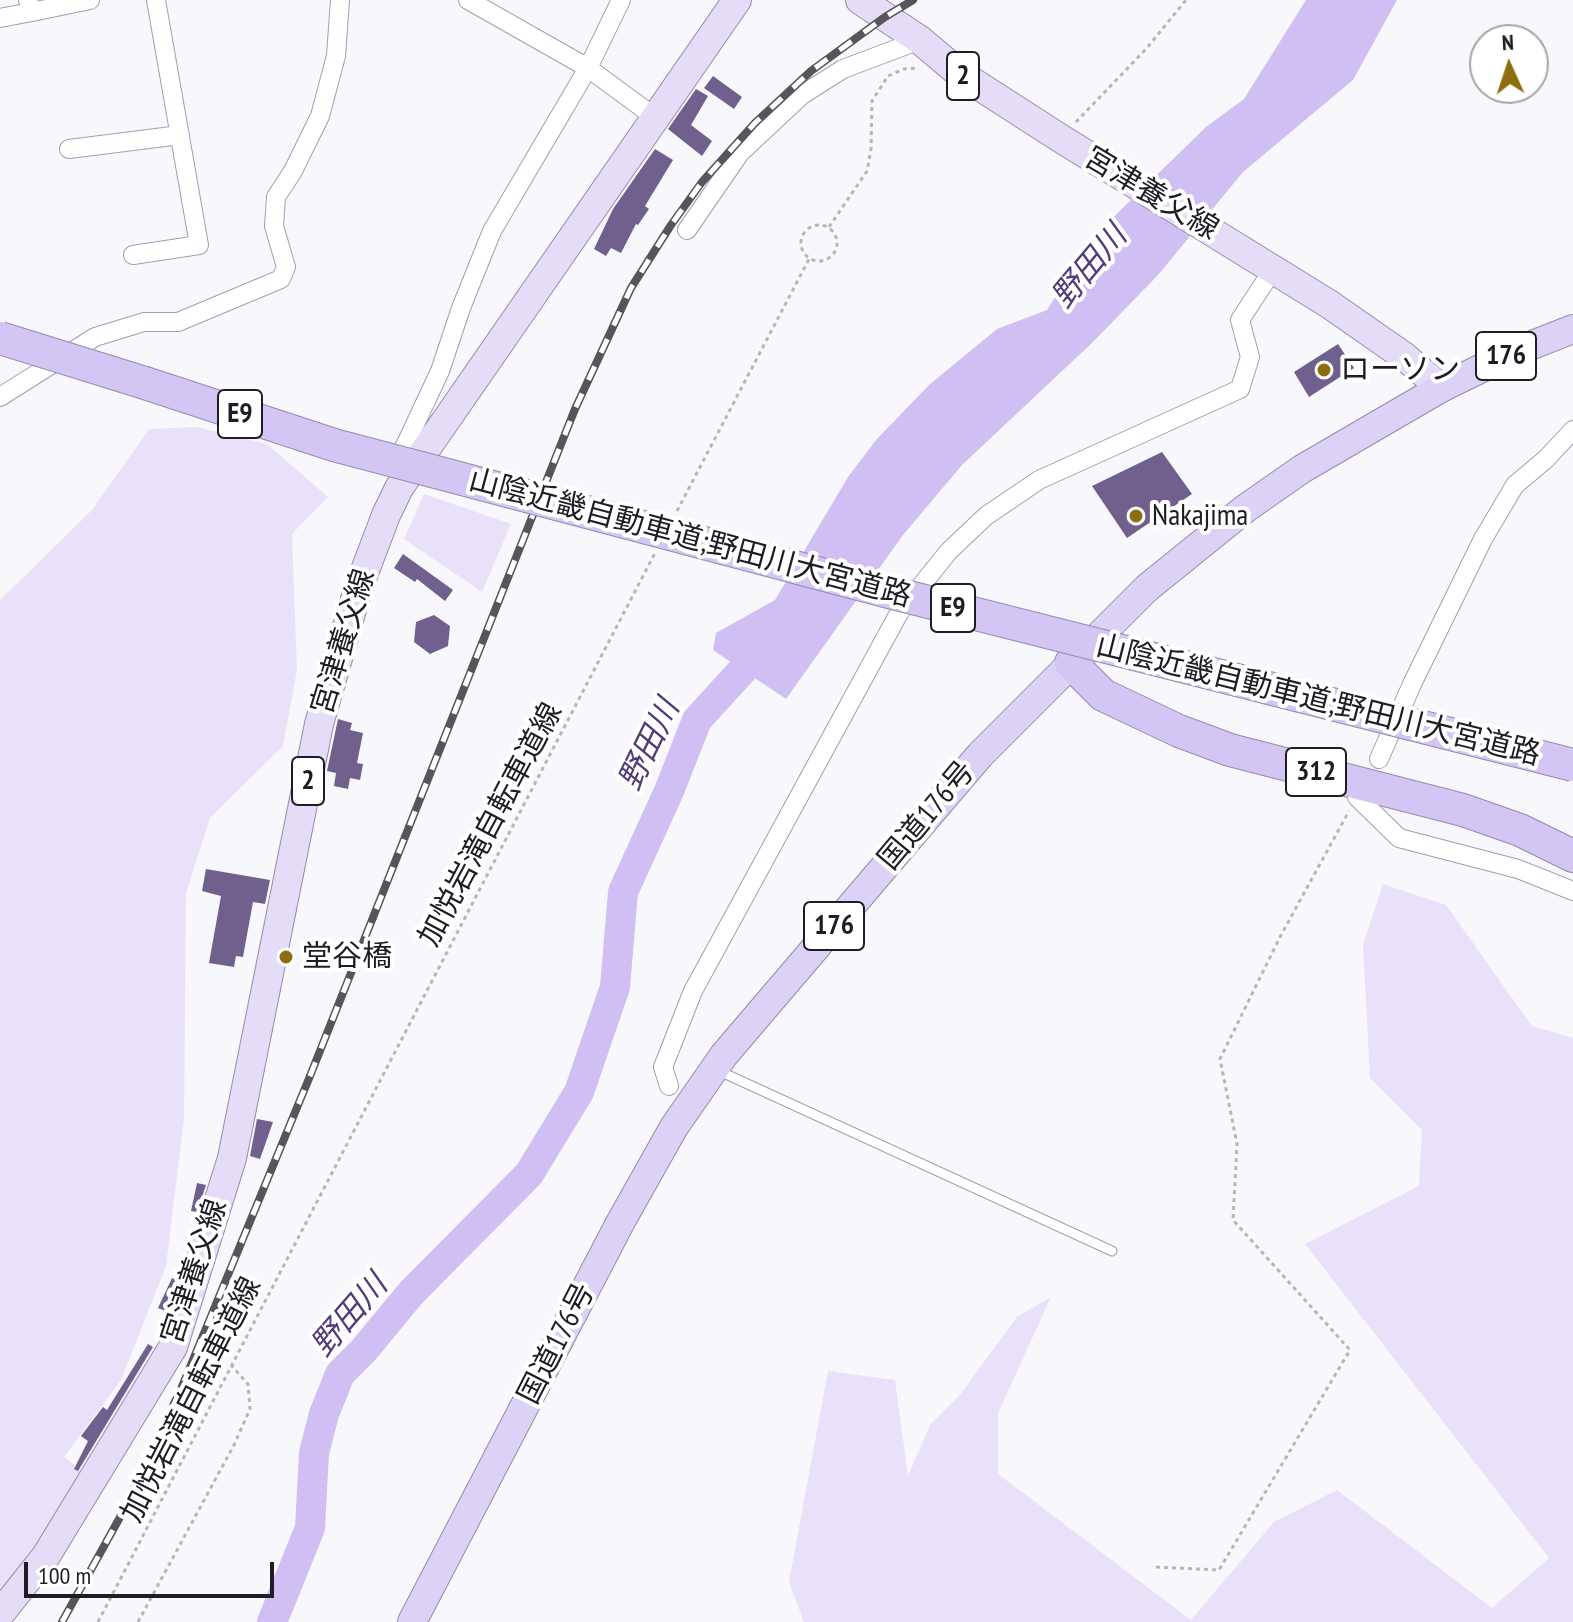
<!DOCTYPE html>
<meta charset="utf-8">
<style>
body{margin:0}
#map{position:relative;width:1573px;height:1622px;overflow:hidden;background:#f8f7fc;font-family:"PT Sans Narrow",sans-serif}
canvas{display:block}
.north{position:absolute;left:1469px;top:24px;width:80px;height:80px;box-sizing:border-box;background:#fff;border:2px solid #a5a4a8;border-radius:50%;rotate:357deg;font-size:22px;font-weight:700;line-height:32px;text-align:center;color:#1f1c25}
.north::after{content:'';display:block;margin:auto;width:28px;height:36px;background:#8c6e10;clip-path:polygon(50% 0,100% 100%,50% 72%,0 100%)}
.scale{position:absolute;left:24px;top:1562px;width:250px;height:36px;box-sizing:border-box;border:4px solid #1f1c25;border-top:0;padding-left:10px;font-size:24px;line-height:28px;white-space:nowrap;color:#1f1c25;-webkit-text-stroke:6px #fff;paint-order:stroke}
</style>
<div id="map">
<canvas width="1573" height="1622"></canvas>
<div class="north">N</div>
<div class="scale">100 m</div>
</div>
<script>
const g = document.querySelector('canvas').getContext('2d');
g.lineJoin = 'round';
function fillPath(path, color) { g.fillStyle = color; g.fill(path, 'evenodd'); }
const shape = rows => new Path2D(rows.map(r => 'M' + r).join(''));
function strokePath(path, color, width, dash) { g.strokeStyle = color; g.lineWidth = width; g.lineCap = dash ? 'butt' : 'round'; g.setLineDash(dash || []); g.stroke(path); }
function label(font, color, halo, rows, align = 'center') {
  g.font = font + ' "PT Sans Narrow","Noto Sans JP",sans-serif'; g.lineWidth = 8; g.setLineDash([]); g.textBaseline = 'middle'; g.strokeStyle = halo; g.fillStyle = color; for (const [text, x, y, turn = 0] of rows) {
    g.save(); g.translate(x, y); g.rotate((+turn || 0) * Math.PI / 180); g.textAlign = isNaN(turn) ? turn : align; if (halo) g.strokeText(text, 0, 0); g.fillText(text, 0, 0); g.restore();
  }
}
fillPath(shape([
 [196,427,267,444,328,497,292,534,297,670,283,746,210,818,186,893,184,1119,166,1266,121,1380,64,1457,90,1477,0,1602,0,600,92,510,149,429],
 [424,494,511,524,482,592,404,539],
 [1383,884,1446,905,1532,1026,1573,1038,1573,1622,804,1622,789,1582,828,1371,895,1380,908,1476,930,1425,959,1396,1017,1317,1051,1297,998,1413,998,1474,1191,1620,1274,1522,1337,1490,1492,1608,1549,1558,1305,1244,1419,1186,1422,1130,1370,1078,1363,945]
]), '#e9e1fa');
fillPath(shape([
 [1306,0,1397,0,1353,80,1243,172,1158,275,1093,342,962,465,903,535,786,699,713,650,716,633,775,600,848,477,876,440,929,385,997,329,1047,310,1093,237,1206,127,1244,99]
]), '#cfbff3');
strokePath(shape([
 [272,1622,310,1528,314,1453,324,1414,340,1374,364,1350,411,1293,529,1174,579,1092,615,987,623,892,669,791,697,720,770,640]
]), '#cfbff3', 30);
fillPath(shape([
 [713,76,742,97,734,109,704,88],
 [696,89,708,96,691,125,712,141,702,156,668,129],
 [655,149,673,160,645,206,649,209,638,225,636,224,621,253,611,248,606,256,594,249,613,209],
 [1338,344,1354,368,1309,397,1294,372],
 [1162,452,1192,494,1127,538,1092,486],
 [403,554,453,590,445,601,417,579,415,582,394,568],
 [434,615,450,626,448,646,430,654,414,642,416,622],
 [338,719,352,723,350,730,363,733,357,763,363,764,360,780,350,778,348,789,334,786,336,773,327,771],
 [206,869,270,880,265,904,253,902,243,957,236,956,234,967,209,963,221,896,202,891],
 [257,1119,273,1122,260,1159,250,1156],
 [197,1183,206,1185,197,1212,191,1211],
 [172,1278,176,1280,166,1311,158,1308],
 [148,1344,153,1347,78,1471,74,1469,88,1441,81,1436,103,1407,107,1410]
]), '#6f608e');
const service = shape([
 [717,1070,1112,1251]
]);
const minor = shape([
 [28,0,32,12,90,0],
 [468,0,588,68,656,118],
 [0,18,32,12],
 [69,149,180,135],
 [687,230,740,153,802,95,843,69,920,40],
 [133,255,199,245,156,0],
 [0,397,95,337,144,322,178,322,281,279,286,267,274,226,276,197,293,171,320,116,336,56,340,0],
 [401,470,403,450,440,371,461,308,492,231,588,68,621,0],
 [1379,759,1413,682,1483,539,1515,485,1546,459,1573,430],
 [1361,791,1357,797,1399,838,1518,869,1573,891],
 [669,1086,663,1067,693,991,899,613,949,551,986,516,1039,480,1240,389,1250,357,1240,320,1274,268]
]);
const primary = shape([
 [860,0,920,40,959,73,1060,138,1329,304,1405,357,1441,388],
 [0,1614,46,1556,173,1347,232,1158,319,724,358,589,386,515,399,488,737,0]
]);
const trunk = shape([
 [412,1622,620,1223,674,1127,724,1055,980,755,1147,588,1246,508,1302,469,1441,388,1517,351,1573,329]
]);
const motorway = shape([
 [145,383,334,445],
 [1071,663,1103,695,1179,731,1230,750,1463,810,1520,830,1573,856]
]);
strokePath(service, '#a49cb5', 11);
strokePath(minor, '#a49cb5', 20);
strokePath(primary, '#958aac', 30);
strokePath(trunk, '#958aac', 30);
strokePath(motorway, '#958aac', 34);
strokePath(shape([
 [1076,122,1146,49,1186,0],
 '801 243a18 18 0 1 1 36 0a18 18 0 1 1-36 0Z',
 [829,227,867,171,871,149,872,101,888,76,904,69,918,68],
 [677,511,809,259],
 [1156,1567,1219,1570,1350,1350,1233,1220,1237,1144,1220,1059,1280,937,1349,811],
 [98,1622,655,553],
 [138,1622,234,1445,250,1409,248,1384,231,1365]
]), '#b6b5bb', 3, [4, 4]);
strokePath(service, '#fff', 9);
strokePath(minor, '#fff', 18);
strokePath(primary, '#e5ddf8', 28);
strokePath(trunk, '#dcd2f6', 28);
strokePath(motorway, '#d4c6f4', 32);
const rail = shape([
 [62,1622,124,1510,181,1389,310,1076,575,409,631,288,671,225,702,182,755,123,811,71,885,17,913,0]
]);
strokePath(rail, '#56545c', 8);
strokePath(rail, '#fff', 5, [15]);
const motorwayBridge = shape([
 [0,338,145,383],
 [334,445,889,592,1573,765]
]);
strokePath(motorwayBridge, '#958aac', 34, []);
strokePath(motorwayBridge, '#d4c6f4', 32);
for (const [x, y, r, color] of [
 [1324,370,8,"#8c6e10"],
 [1136,516,8,"#8c6e10"],
 [286,957,8,"#8c6e10"]
]) { const dot = new Path2D(); dot.arc(x, y, r, 0, 2 * Math.PI); g.fillStyle = color; g.fill(dot); strokePath(dot, '#fff', 3); }
for (const [x, y, w] of [
 [963,76,32],
 [1506,356,60],
 [240,414,44],
 [953,608,44],
 [1316,772,60],
 [308,781,32],
 [834,926,60]
]) { const box = new Path2D(); box.roundRect(x - w / 2, y - 24, w, 48, 6); g.fillStyle = '#fff'; g.fill(box); strokePath(box, '#1f1c25', 2); }
label('bold 28px', '#1f1c25', null, [
 ["2",963,76],
 ["176",1506,356],
 ["E9",240,414],
 ["E9",953,608],
 ["312",1316,772],
 ["2",308,781],
 ["176",834,926]
]);
label('30px', '#1f1c25', '#fff', [
 ["宮津養父線",1151,194,31],
 ["山陰近畿自動車道;野田川大宮道路",690,539,15],
 ["宮津養父線",344,642,-73],
 ["山陰近畿自動車道;野田川大宮道路",1318,701,14],
 ["国道176号",927,816,-50],
 ["加悦岩滝自転車道線",491,825,-62],
 ["宮津養父線",195,1272,-72],
 ["国道176号",557,1344,-63],
 ["加悦岩滝自転車道線",192,1400,-63]
]);
label('30px', '#1f1c25', '#fff', [
 ["ローソン",1340,370],
 ["Nakajima",1152,516],
 ["堂谷橋",302,957]
], 'left');
label('italic 32px', '#533b7a', '#fff', [
 ["野田川",1090,267,-50],
 ["野田川",650,745,-64],
 ["野田川",350,1316,-49]
]);
</script>
